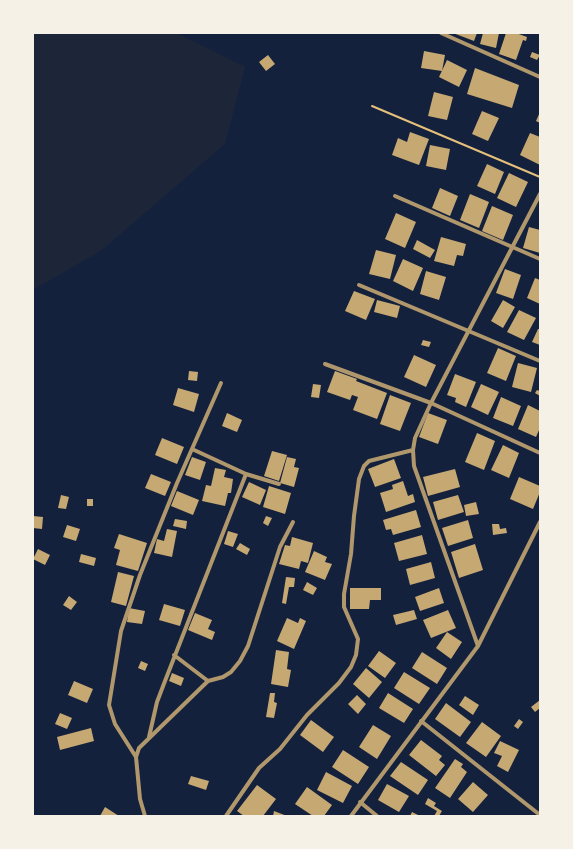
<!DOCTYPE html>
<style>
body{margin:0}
#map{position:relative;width:573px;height:849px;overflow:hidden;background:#14213d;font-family:Commissioner,sans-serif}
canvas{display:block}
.frame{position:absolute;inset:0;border:34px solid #f6f1e7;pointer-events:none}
</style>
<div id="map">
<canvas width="573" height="849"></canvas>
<div class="frame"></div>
</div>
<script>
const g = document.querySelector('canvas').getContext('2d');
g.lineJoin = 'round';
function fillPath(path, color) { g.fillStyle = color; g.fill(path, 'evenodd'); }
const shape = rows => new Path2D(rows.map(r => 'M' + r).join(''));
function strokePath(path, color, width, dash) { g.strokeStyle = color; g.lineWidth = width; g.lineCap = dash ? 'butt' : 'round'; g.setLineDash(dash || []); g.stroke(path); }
fillPath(shape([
 [33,33,177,33,245,67,225,144,102,250,33,290]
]), '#1d2539');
fillPath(shape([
 [453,33,477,33,474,41],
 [483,33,499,33,496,48,480,44],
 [506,33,516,33,527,37,526,41,523,40,516,60,499,54],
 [424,51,445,55,442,71,421,68],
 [532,52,540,55,537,60,530,57],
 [268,55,275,64,266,71,259,62],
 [447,60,467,70,459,87,439,77],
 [475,68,519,85,512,108,467,94],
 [434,92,453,97,447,120,428,116],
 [482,111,499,118,488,141,472,134],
 [540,112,540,123,536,121],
 [410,132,429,139,419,165,392,155,398,138,407,142],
 [530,133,540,137,540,165,520,155],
 [430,145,450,149,446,170,426,166],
 [487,164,504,172,495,194,477,186],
 [509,173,528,182,516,207,497,198],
 [440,188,458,196,450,216,432,208],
 [470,194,489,202,479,228,460,220],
 [492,206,513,215,503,240,482,231],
 [396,213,416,222,405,248,385,239],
 [529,227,540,230,540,253,523,248],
 [441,237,466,244,463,256,457,255,454,266,434,261],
 [417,240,435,250,430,258,413,249],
 [376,250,396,255,390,279,369,274],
 [403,259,423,268,413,291,393,281],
 [505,269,521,275,513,299,496,293],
 [426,271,446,277,439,300,420,294],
 [535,278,540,280,540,304,527,298],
 [354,291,375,299,366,320,345,311],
 [377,300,400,306,397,318,374,312],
 [503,300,515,307,503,328,491,321],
 [519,310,536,318,524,340,507,332],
 [538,329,540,329,540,345,532,342],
 [423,340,431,342,429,347,421,345],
 [498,348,516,356,506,381,487,373],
 [414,355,436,365,426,387,404,377],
 [518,363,537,368,531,392,512,387],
 [189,371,198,372,197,381,188,380],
 [335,371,357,379,356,381,387,393,377,419,353,410,358,397,352,395,350,400,327,392],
 [455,374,476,382,466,407,455,402,456,398,447,395],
 [313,384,321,385,319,398,311,397],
 [481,384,499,392,488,415,471,407],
 [178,388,199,394,194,412,173,405],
 [537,390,540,391,540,396,535,393],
 [390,395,411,403,400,431,380,424],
 [501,397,521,406,513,426,493,418],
 [528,405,540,411,540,428,536,437,518,429],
 [227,413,242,420,237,432,222,426],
 [428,413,447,420,438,444,419,437],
 [477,433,495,441,484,470,465,462],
 [162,438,184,447,177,464,155,455],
 [503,445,519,453,509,478,491,470],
 [272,451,287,455,279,481,264,476],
 [192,457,206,462,200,480,185,475],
 [287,457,296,459,294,467,299,468,294,487,280,483],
 [394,459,401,478,375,487,368,469],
 [215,468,226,470,224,477,233,479,231,493,228,493,225,506,202,501,206,485,211,486],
 [455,469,460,487,428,496,423,477],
 [151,474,171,482,165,496,145,488],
 [519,477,540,486,540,492,533,509,510,499],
 [403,481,408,496,413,494,415,502,386,512,380,493,393,489,392,485],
 [249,482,266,490,260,505,242,497],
 [269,486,291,493,285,514,263,507],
 [177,491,199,500,193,515,171,506],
 [61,495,69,497,66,509,58,508],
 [458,495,464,512,438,520,433,502],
 [87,499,93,499,93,506,87,506],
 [476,502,479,514,466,516,464,505],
 [416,510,421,527,393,535,391,529,386,530,383,520],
 [33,516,43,517,42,529,33,528],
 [266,516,272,518,268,526,263,523],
 [175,519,187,521,186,529,173,526],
 [468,520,473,538,448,546,442,528],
 [492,524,499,524,500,529,506,528,507,533,493,535],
 [67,525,80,529,76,541,63,537],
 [167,529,177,531,172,557,154,553,157,539,164,541],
 [228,531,238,534,233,547,224,544],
 [119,534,147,543,138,571,116,565,120,550,114,548],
 [422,535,427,554,399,561,394,543],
 [292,537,313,543,308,563,301,561,299,569,279,564,285,545,290,546],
 [240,543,250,549,247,555,236,549],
 [475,544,483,570,459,578,451,552],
 [38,549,50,555,45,565,33,559],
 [314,551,327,557,325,562,332,564,325,580,305,572],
 [81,554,96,558,94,566,79,562],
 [431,562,435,578,410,585,406,569],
 [118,572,134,576,126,606,111,602],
 [286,577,295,578,294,587,289,587,286,604,282,603],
 [307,582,317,588,313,595,303,590],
 [350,588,381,588,381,600,370,600,369,609,350,609],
 [439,588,444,603,420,611,415,597],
 [69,596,77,602,71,610,63,605],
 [164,604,185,610,180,626,159,620],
 [129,608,145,611,142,624,127,622],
 [414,610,417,619,396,625,393,615],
 [448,610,456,628,431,638,423,620],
 [195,613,212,620,208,629,215,632,212,640,188,630],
 [287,618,298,623,300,618,306,621,294,649,277,641],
 [447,632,462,642,451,659,436,648],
 [276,650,289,652,287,669,291,670,288,687,271,684],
 [379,651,396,663,385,678,368,666],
 [422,652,447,668,437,684,412,668],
 [141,661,148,664,145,671,138,668],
 [366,668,382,682,369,698,353,684],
 [404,672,430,688,419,704,394,688],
 [172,673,184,678,181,686,169,681],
 [74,681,93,689,87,703,68,695],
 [270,693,275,693,274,702,277,703,274,718,266,717],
 [388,693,413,709,404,723,379,708],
 [357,695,366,704,358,714,348,704],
 [465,696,479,705,473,715,459,705],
 [540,700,540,708,535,712,531,707],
 [446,703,471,722,460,737,435,719],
 [60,713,72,718,67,729,55,724],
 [519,719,523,722,518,729,514,726],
 [311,720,334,737,323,752,300,735],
 [482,722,501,736,486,757,466,743],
 [373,725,391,736,377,759,359,747],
 [91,728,94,741,60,750,57,737],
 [421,740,442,756,439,760,445,765,436,776,409,755],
 [500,741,519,750,508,772,497,766,502,756,494,753],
 [343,750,369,767,358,784,332,767],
 [455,759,463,764,461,767,467,772,450,798,435,788],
 [401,762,428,780,418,795,390,776],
 [326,772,352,786,343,803,317,790],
 [191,776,209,781,206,790,188,784],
 [473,782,488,795,473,812,458,799],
 [387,784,409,796,399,812,378,800],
 [257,785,276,799,263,816,244,816,237,811],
 [307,787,332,805,324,816,313,816,295,804],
 [428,798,436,803,434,806,442,811,439,816,434,816,437,811,425,804],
 [105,807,119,816,100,816],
 [274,811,287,816,273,816],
 [412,812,420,816,410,816]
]), '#c6a872');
strokePath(shape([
 [372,106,540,177]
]), '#e5c07b', 2);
strokePath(shape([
 [441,33,540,77],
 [395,196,540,259],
 [359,285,540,361],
 [325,364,431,403,540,453],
 [246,474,279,484],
 [478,646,540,522],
 [174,655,208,681],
 [421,721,540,815],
 [149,737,157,702,165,681,246,474,192,449],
 [136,757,115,724,109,705,121,631,140,575,177,483,221,383],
 [360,802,377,816],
 [145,816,140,799,136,757,139,748,208,681,223,677,231,672,240,661,248,646,280,547,293,522],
 [226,816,259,768,280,749,307,715,339,683,351,667,356,655,358,639,344,607,344,594,351,554,354,516,359,479,364,466,369,461,413,450],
 [351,816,478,646,414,466,413,450,415,438,431,403,540,194]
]), '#b1986c', 4);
</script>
